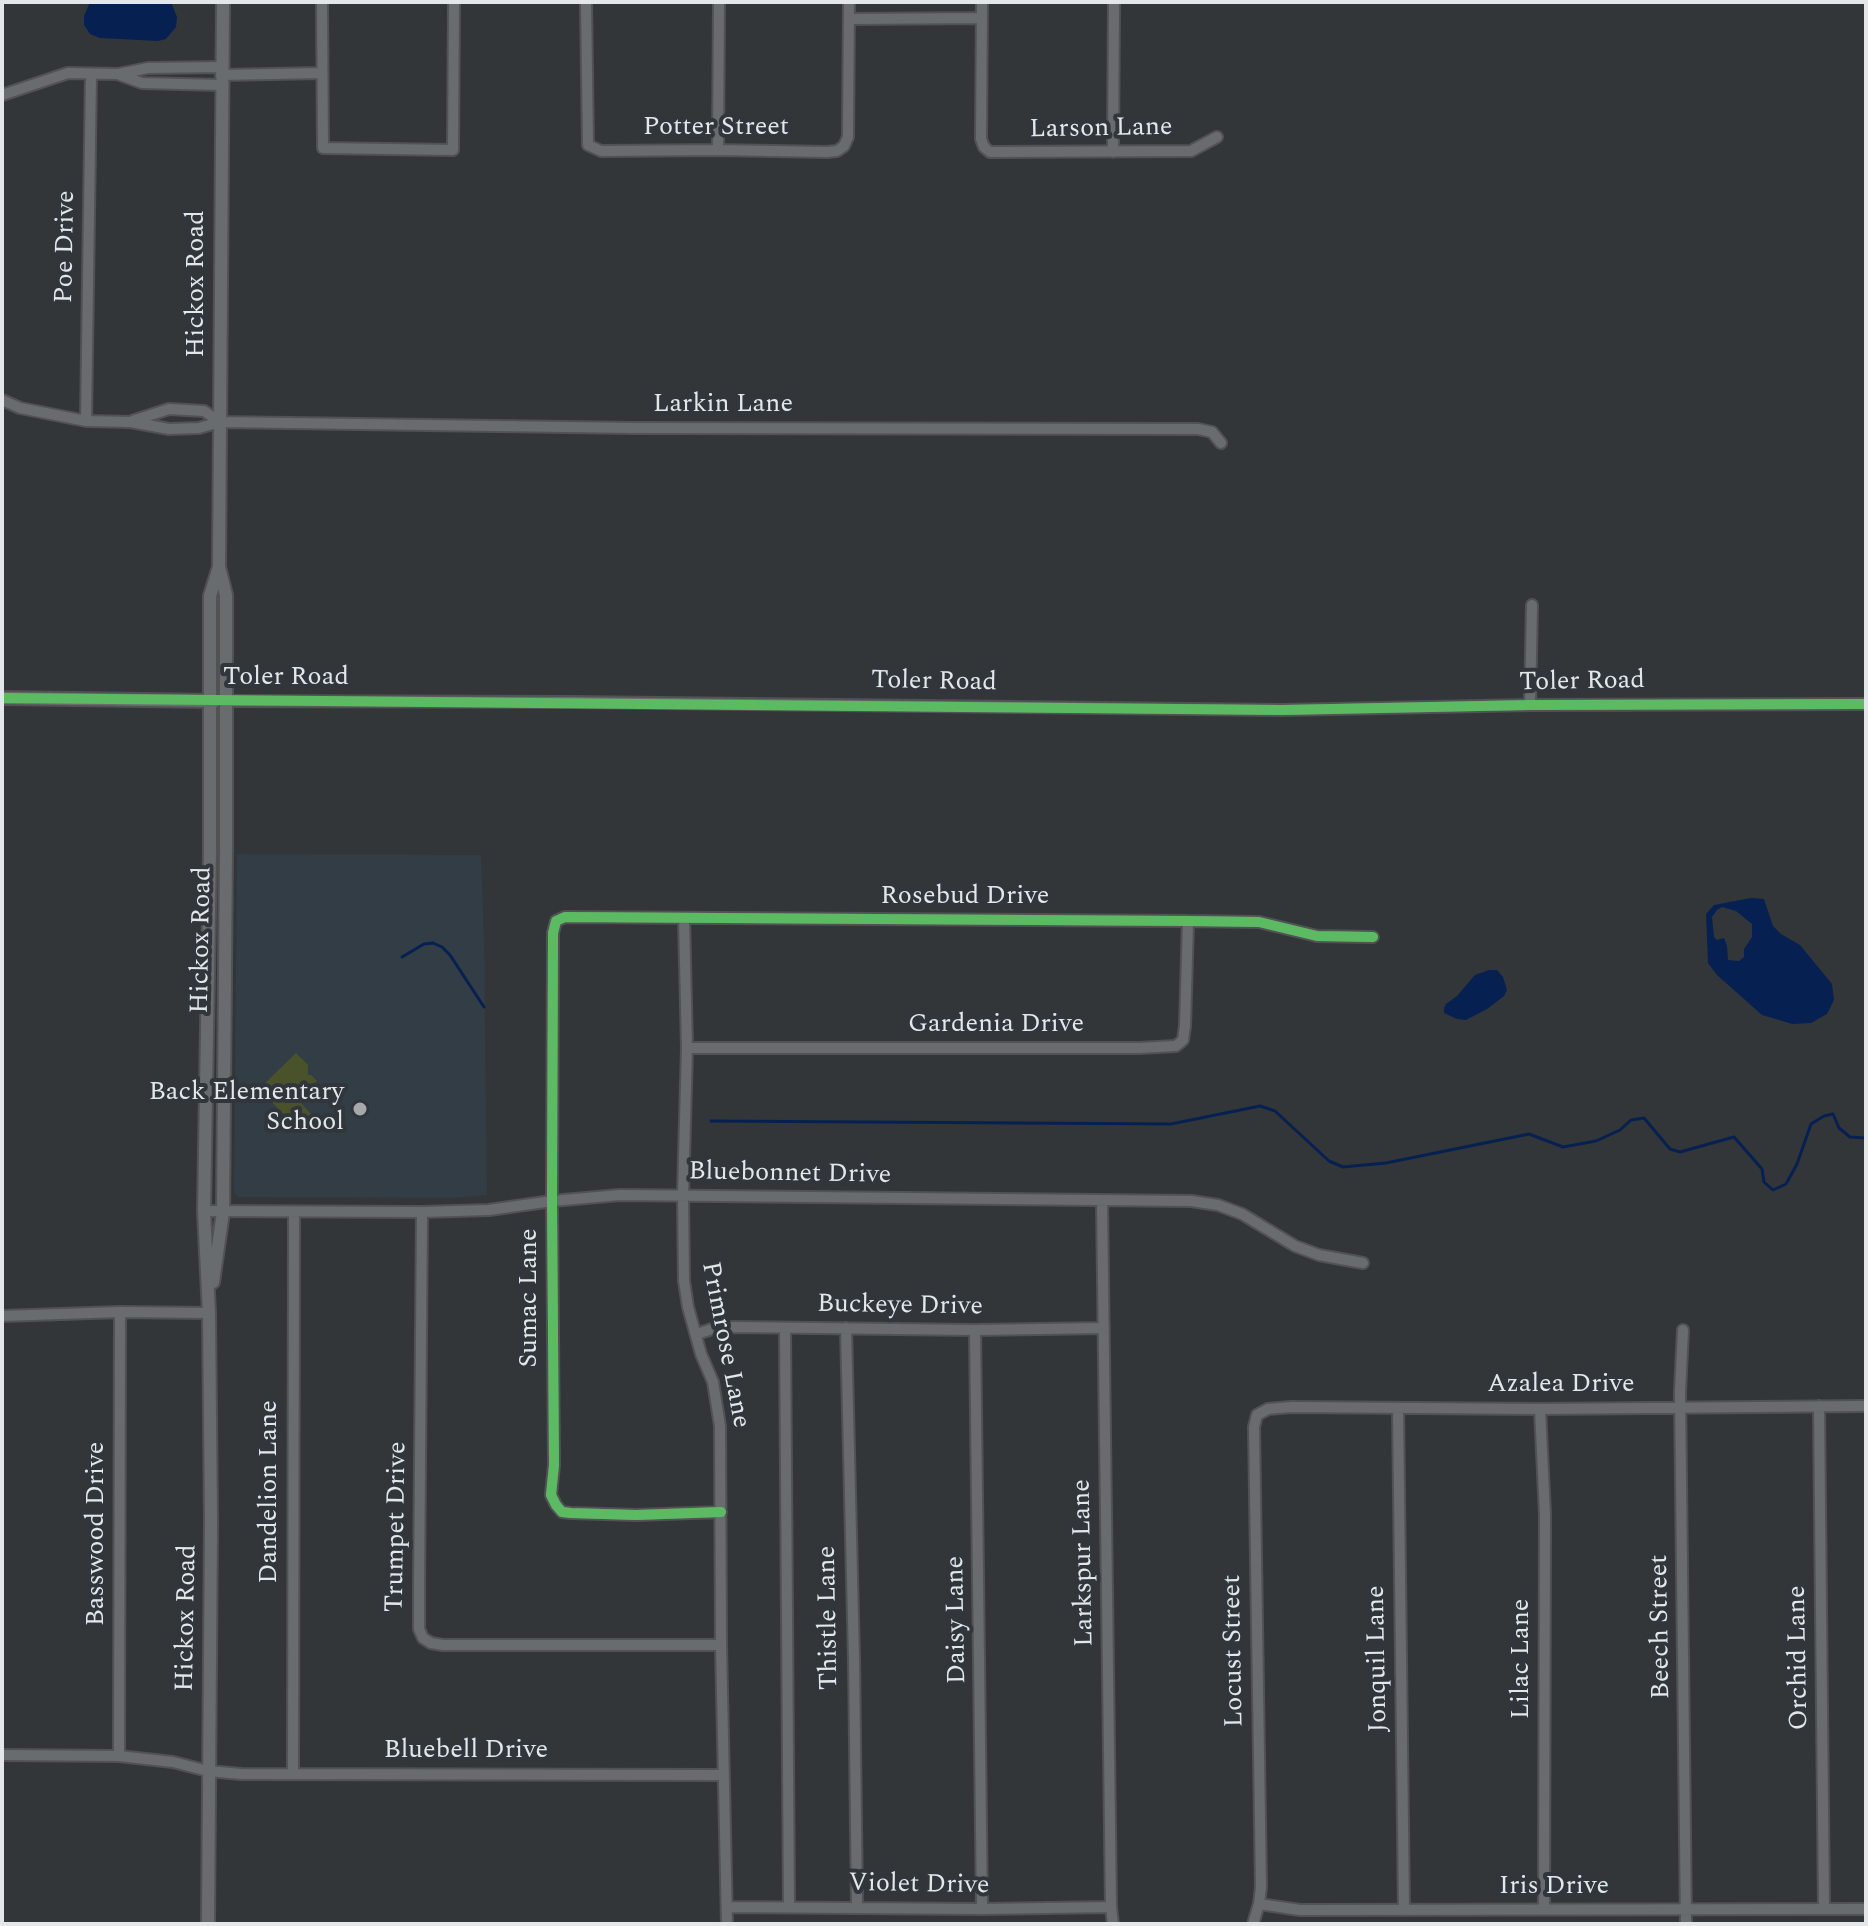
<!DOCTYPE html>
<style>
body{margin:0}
#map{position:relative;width:1868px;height:1926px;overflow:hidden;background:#333638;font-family:Spectral,serif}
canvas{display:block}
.frame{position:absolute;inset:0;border:4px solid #e3e7ea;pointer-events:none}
</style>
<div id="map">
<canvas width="1868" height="1926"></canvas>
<div class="frame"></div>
</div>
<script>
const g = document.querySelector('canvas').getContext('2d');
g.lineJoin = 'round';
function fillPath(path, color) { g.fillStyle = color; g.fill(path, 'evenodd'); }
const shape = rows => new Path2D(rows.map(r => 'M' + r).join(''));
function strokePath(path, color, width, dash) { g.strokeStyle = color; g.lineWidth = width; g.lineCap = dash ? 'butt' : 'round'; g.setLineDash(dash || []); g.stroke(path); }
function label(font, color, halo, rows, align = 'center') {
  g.font = font + ' Spectral,serif'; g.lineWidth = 8; g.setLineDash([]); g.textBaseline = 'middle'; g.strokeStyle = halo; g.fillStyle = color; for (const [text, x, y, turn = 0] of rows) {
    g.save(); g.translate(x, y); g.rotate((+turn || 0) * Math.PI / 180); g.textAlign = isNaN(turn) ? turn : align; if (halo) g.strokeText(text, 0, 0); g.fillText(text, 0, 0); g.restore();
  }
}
fillPath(shape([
 [237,854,481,855,484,940,487,1195,450,1198,238,1197,234,1193]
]), '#323d45');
fillPath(shape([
 [296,1053,308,1065,308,1075,311,1075,317,1081,298,1100,316,1119,302,1133,259,1089]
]), '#4a522c');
fillPath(shape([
 [90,2,171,2,177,17,176,27,166,39,158,41,100,38,90,34,84,25,84,16],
 [1751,898,1764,899,1773,926,1781,934,1800,945,1832,984,1834,1000,1827,1014,1811,1023,1792,1024,1762,1015,1717,975,1708,963,1706,914,1714,905],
 [1722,907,1736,911,1752,924,1752,937,1744,949,1744,957,1739,961,1728,960,1727,946,1724,938,1717,940,1714,937,1712,917,1717,910],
 [1489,970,1497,970,1503,977,1507,990,1504,996,1487,1009,1466,1020,1457,1019,1444,1013,1444,1008,1446,1004,1457,996,1475,975]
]), '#062151');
strokePath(shape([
 [402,957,424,944,433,943,442,947,450,955,484,1007],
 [711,1121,1171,1124,1260,1106,1275,1111,1329,1161,1343,1167,1386,1163,1529,1134,1563,1147,1596,1141,1620,1130,1631,1120,1644,1118,1670,1149,1680,1152,1734,1137,1762,1169,1764,1182,1773,1190,1786,1184,1797,1164,1811,1124,1824,1116,1833,1114,1839,1128,1850,1137,1866,1138]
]), '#062151', 3);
const minor = shape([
 [322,2,323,148,453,150,454,2],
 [586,2,588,145,601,151,718,150,827,152,837,151,844,146,848,137,849,2],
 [982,2,981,139,984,147,990,152,1191,151,1217,137],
 [849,19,981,18],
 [120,75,142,83,221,85],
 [221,75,322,73],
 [2,95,68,73,118,74,148,68,222,67],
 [718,150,719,2],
 [1113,152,1114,2],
 [2,400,20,408,86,421,131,422,169,429,199,428,220,422,634,428,1198,429,1212,432,1221,443],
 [86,421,91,74],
 [132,421,169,409,204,411,220,422],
 [226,701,572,702,1282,710,1530,705,1866,704],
 [1530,705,1532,605],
 [684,918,687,1048,683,1195,684,1281,688,1307,701,1354,713,1382,720,1426,721,1645,727,1924],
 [687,1048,1139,1048,1176,1046,1183,1040,1185,1026,1188,921],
 [1102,1201,1111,1907,1113,1924],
 [204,1211,422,1212,489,1210,552,1201,620,1195,1191,1201,1218,1205,1242,1214,1295,1246,1319,1255,1363,1263],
 [422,1212,419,1587,419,1629,423,1638,431,1643,443,1645,721,1645],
 [2,1316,120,1312,209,1313],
 [785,1328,789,1907],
 [846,1328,854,1659,857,1907],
 [975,1330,982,1909],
 [1683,1330,1680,1392,1686,1924],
 [697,1334,715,1328,733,1327,975,1330,1104,1328],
 [1819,1406,1824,1909],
 [1398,1408,1404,1910],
 [1540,1409,1545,1515,1544,1909],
 [721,1512,636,1515,571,1513,562,1512,556,1505,551,1495,554,1465,552,1201,553,933,556,921,565,917,1188,921,1259,922,1317,936,1373,937],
 [2,1755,119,1756,173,1762,208,1771,241,1774,723,1775],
 [119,1756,120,1312],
 [293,1773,294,1212],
 [1259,1904,1300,1910,1866,1909],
 [727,1907,982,1909,1111,1907],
 [1253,1924,1259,1904,1261,1887,1254,1427,1257,1415,1268,1409,1291,1407,1540,1409,1866,1406]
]);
const tertiary = shape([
 [2,698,215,701],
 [213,1282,223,1212,226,849,226,595,219,567,223,2],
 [208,1924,211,1522,209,1313,204,1211,210,850,210,596,219,567]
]);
strokePath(minor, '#505254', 14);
strokePath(tertiary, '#505254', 16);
strokePath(minor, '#696c6e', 10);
strokePath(tertiary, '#696c6e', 12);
strokePath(shape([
 [2,698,1282,710,1530,705,1866,704],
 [721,1512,636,1515,571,1513,562,1512,556,1505,551,1495,554,1465,552,1201,553,933,556,921,565,917,1188,921,1259,922,1317,936,1373,937]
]), '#5cba63', 10);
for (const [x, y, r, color] of [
 [360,1109,8,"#a5a9ac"]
]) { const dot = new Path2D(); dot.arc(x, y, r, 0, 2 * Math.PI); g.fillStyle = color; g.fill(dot); strokePath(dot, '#30363b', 3); }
label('26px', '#e3e7ea', '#30363b', [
 ["Potter Street",716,129],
 ["Larson Lane",1101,130,-1],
 ["Poe Drive",67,247,-89],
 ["Hickox Road",198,284,-90],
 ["Larkin Lane",723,406],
 ["Toler Road",286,679],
 ["Toler Road",934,683,1],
 ["Toler Road",1582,683,-1],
 ["Rosebud Drive",965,898],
 ["Hickox Road",203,940,-89],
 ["Gardenia Drive",996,1026],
 ["Bluebonnet Drive",790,1175,1],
 ["Sumac Lane",531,1298,-90],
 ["Buckeye Drive",900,1307,1],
 ["Primrose Lane",724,1345,79],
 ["Azalea Drive",1561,1386],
 ["Dandelion Lane",271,1492,-90],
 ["Trumpet Drive",398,1527,-89],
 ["Basswood Drive",98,1534,-90],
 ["Larkspur Lane",1085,1563,-91],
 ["Hickox Road",188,1618,-89],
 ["Thistle Lane",830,1618,-91],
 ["Daisy Lane",958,1620,-91],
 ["Beech Street",1662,1627,-91],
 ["Locust Street",1235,1651,-91],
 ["Orchid Lane",1800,1658,-91],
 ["Jonquil Lane",1379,1659,-91],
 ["Lilac Lane",1523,1659,-90],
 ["Bluebell Drive",466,1752],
 ["Violet Drive",919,1886,1],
 ["Iris Drive",1554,1888]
]);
label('26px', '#e3e7ea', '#30363b', [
 ["Back Elementary",344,1094],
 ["School",344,1124]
], 'right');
</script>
